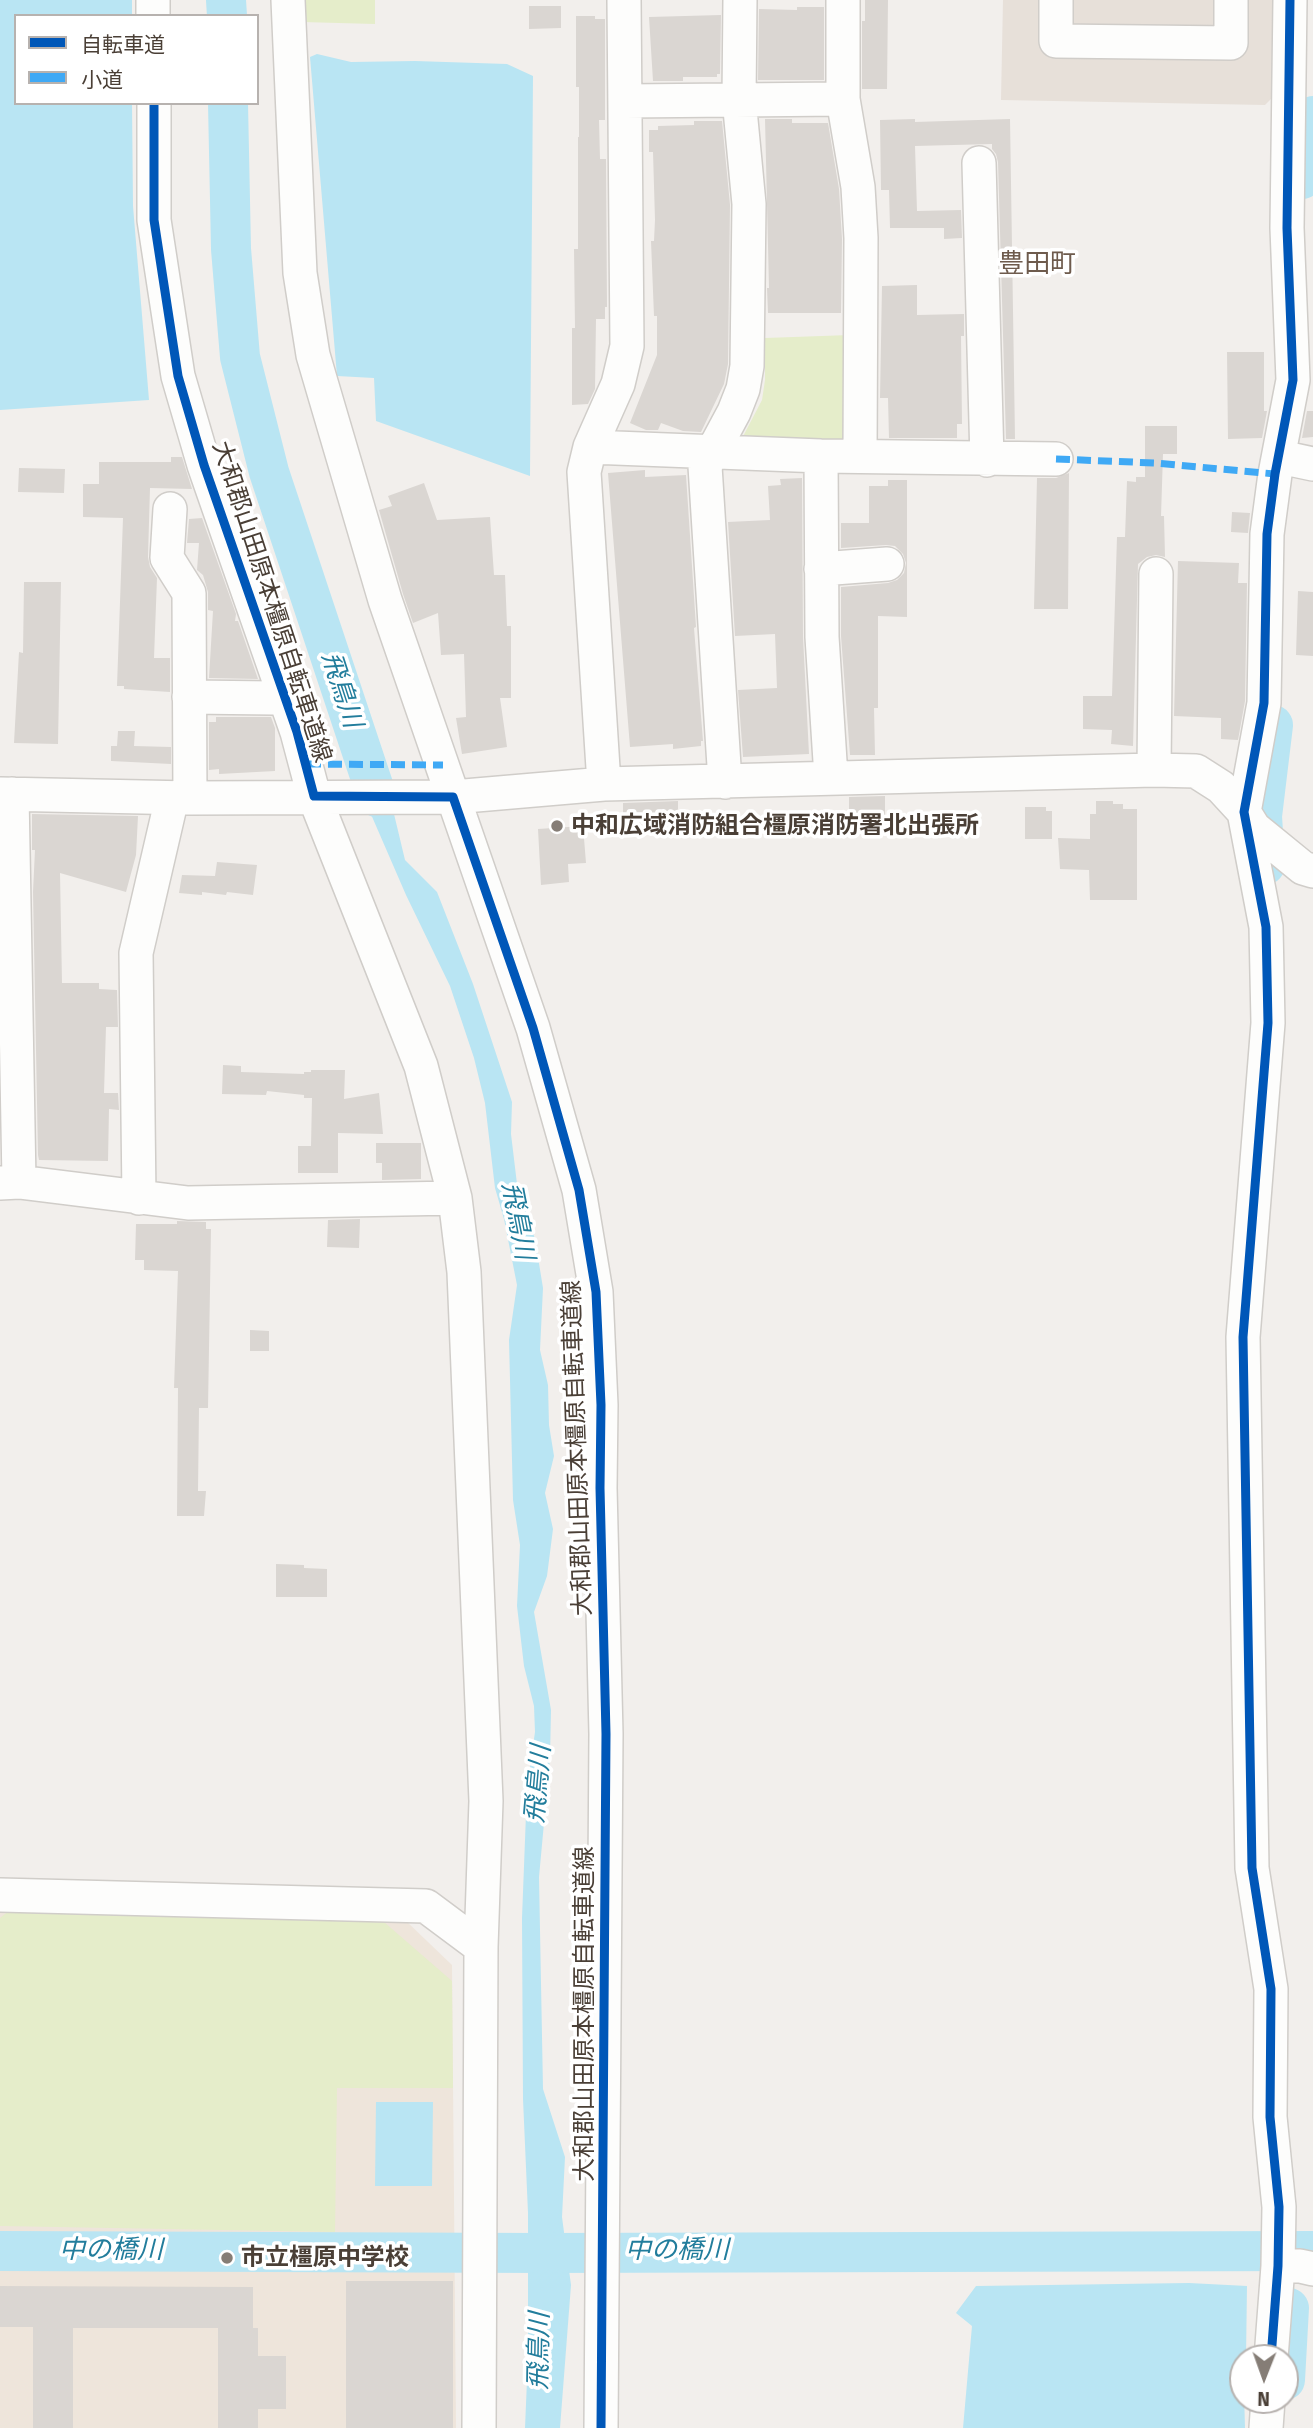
<!DOCTYPE html>
<meta charset="utf-8">
<style>
body{margin:0}
#map{position:relative;width:1313px;height:2428px;overflow:hidden;background:#f2efec;font-family:"Fira Sans","Noto Sans JP",sans-serif}
canvas{display:block}
.legend{position:absolute;left:14px;top:14px;width:245px;height:91px;box-sizing:border-box;background:#fff;border:2px solid #b7b2af;margin:0;padding:9px 12px;list-style:none;font-size:21px;color:#4a3f36}
.legend li{display:flex;align-items:center;gap:14px;height:35px}
.legend b{width:35px;border:2px solid #b7b2af}
.north{position:absolute;left:1229px;top:2344px;width:70px;height:70px;box-sizing:border-box;background:#fff;border:2px solid #b7b2af;border-radius:50%;rotate:181deg;font-size:19px;font-weight:700;line-height:28px;text-align:center;color:#4a3f36}
.north::after{content:'';display:block;margin:auto;width:24px;height:32px;background:#857d76;clip-path:polygon(50% 0,100% 100%,50% 72%,0 100%)}
</style>
<div id="map">
<canvas width="1313" height="2428"></canvas>
<ul class="legend">
<li><b style="height:9px;background:#0057b8"></b>自転車道</li>
<li><b style="height:9px;background:#3fa9f5"></b>小道</li>
</ul>
<div class="north">N</div>
</div>
<script>
const g = document.querySelector('canvas').getContext('2d');
g.lineJoin = 'round';
function fillPath(path, color) { g.fillStyle = color; g.fill(path, 'evenodd'); }
const shape = rows => new Path2D(rows.map(r => 'M' + r).join(''));
function strokePath(path, color, width, dash) { g.strokeStyle = color; g.lineWidth = width; g.lineCap = dash ? 'butt' : 'round'; g.setLineDash(dash || []); g.stroke(path); }
function label(font, color, halo, rows, align = 'center') {
  g.font = font + ' "Fira Sans","Noto Sans JP",sans-serif'; g.lineWidth = 7; g.setLineDash([]); g.textBaseline = 'middle'; g.strokeStyle = halo; g.fillStyle = color; for (const [text, x, y, turn = 0] of rows) {
    g.save(); g.translate(x, y); g.rotate((+turn || 0) * Math.PI / 180); g.textAlign = isNaN(turn) ? turn : align; if (halo) g.strokeText(text, 0, 0); g.fillText(text, 0, 0); g.restore();
  }
}
fillPath(shape([
 [1003,0,1278,0,1278,92,1265,105,1001,100]
]), '#e7e0d9');
fillPath(shape([
 [0,1905,404,1919,452,1965,456,2428,0,2428]
]), '#eee5db');
fillPath(shape([
 [302,0,375,0,375,24,302,22],
 [850,335,853,450,738,446,762,400,765,380,765,338],
 [10,1910,384,1922,452,1981,453,2088,337,2088,335,2232,0,2226,0,1918]
]), '#e5edca');
fillPath(shape([
 [0,0,132,0,132,16,16,16,16,103,132,103,133,206,149,400,0,410],
 [317,54,351,62,415,61,507,64,533,76,530,476,376,421,374,378,337,376,310,57],
 [368,734,372,756,394,814,405,860,437,892,473,984,512,1102,511,1134,517,1184,535,1239,543,1288,540,1350,548,1385,549,1425,554,1456,545,1493,553,1529,547,1576,534,1612,551,1710,550,1758,539,1877,543,2089,565,2157,562,2217,571,2285,560,2428,525,2428,528,2356,528,2213,523,2099,522,1918,527,1788,535,1732,534,1706,524,1666,517,1606,520,1545,513,1500,509,1340,517,1285,504,1219,495,1188,485,1103,474,1058,450,986,406,895,370,812,354,758],
 [376,2102,433,2102,432,2186,375,2186],
 [1189,2283,1247,2286,1246,2358,1243,2358,1245,2428,963,2428,972,2326,956,2313,976,2286]
]), '#b9e5f3');
strokePath(shape([
 [226,0,227,16],
 [228,103,231,249,240,357,269,472,377,797],
 [1302,179,1302,131,1313,116],
 [1265,865,1262,816,1273,725],
 [0,2251,541,2253,1313,2251],
 [1285,2380,1289,2308]
]), '#b9e5f3', 40);
fillPath(shape([
 [865,0,888,0,887,89,862,89,862,21,865,21],
 [529,6,561,6,561,28,529,29],
 [797,7,824,7,824,80,758,80,759,9,797,10],
 [721,15,720,74,717,74,717,77,683,77,683,81,653,81,649,17],
 [576,16,595,16,595,19,605,19,605,120,599,120,600,159,606,159,607,307,605,307,605,319,596,319,595,389,588,404,572,405,572,328,575,328,574,249,578,249,578,137,579,137,579,87,576,87],
 [765,119,792,119,792,123,828,123,839,189,842,239,841,313,768,313,767,288,769,288],
 [915,119,915,122,1010,119,1015,439,1006,439,998,162,996,154,992,149,992,144,915,146,917,211,961,210,962,238,944,239,944,228,890,228,889,190,881,190,880,120],
 [694,121,722,121,730,205,728,364,724,384,701,432,683,431,661,423,658,430,646,430,630,423,657,355,657,316,654,316,651,241,654,241,655,220,653,152,649,152,649,130,658,130,658,126,694,125],
 [917,285,917,315,964,314,964,336,961,336,962,424,957,424,957,438,889,438,888,398,880,398,882,286],
 [1227,352,1264,352,1264,411,1267,411,1262,438,1228,439],
 [1307,411,1313,411,1313,437,1302,438],
 [1145,426,1177,426,1177,454,1163,454,1161,516,1164,516,1165,557,1156,555,1147,557,1138,564,1133,746,1111,744,1112,730,1083,729,1083,696,1112,696,1117,537,1125,537,1127,481,1136,482,1136,477,1145,477],
 [171,457,182,457,192,489,150,488,148,557,150,567,157,578,154,658,170,658,170,692,124,689,124,686,117,686,123,518,83,517,83,484,99,484,99,462,171,462],
 [19,468,65,469,64,493,18,492],
 [645,470,645,477,686,475,696,627,694,628,703,741,701,741,701,746,673,749,673,744,630,747,608,473],
 [1069,473,1068,609,1034,609,1037,478,1056,478],
 [802,478,803,637,809,754,743,757,738,690,777,688,775,634,735,636,728,522,770,520,768,486,781,485,780,479],
 [888,480,907,480,907,617,878,616,878,708,874,708,875,755,850,755,841,636,841,587,888,583,897,580,904,573,906,563,903,554,895,546,886,545,841,548,841,523,869,523,869,486,888,486],
 [424,483,437,520,490,517,494,575,505,575,507,626,511,626,511,698,500,698,507,747,462,754,456,718,466,717,464,654,441,655,438,613,413,623,403,594,379,510,392,506,388,496],
 [1232,512,1250,513,1248,533,1231,532],
 [202,518,236,614,235,621,238,621,258,679,209,678,213,611,208,610,208,592,203,575,197,570,199,543,187,543,189,519],
 [1178,561,1239,563,1238,583,1247,583,1245,701,1238,740,1221,739,1221,718,1174,716],
 [24,582,61,582,58,744,14,743,19,652,23,653],
 [1298,591,1313,592,1313,656,1296,655],
 [216,717,271,717,275,728,275,771,219,774,219,769,209,770,209,722,216,722],
 [118,731,135,731,134,746,171,747,171,764,111,761,111,746,117,746],
 [885,796,885,818,849,817,849,797],
 [678,801,678,818,623,818,623,803],
 [1096,801,1113,801,1113,804,1123,804,1123,809,1137,809,1137,900,1090,900,1089,870,1060,869,1058,838,1090,839,1090,814,1096,814],
 [1025,807,1046,807,1046,811,1052,811,1052,839,1025,839],
 [32,814,138,816,136,855,126,892,60,873,62,983,99,983,99,989,117,990,118,1027,106,1027,104,1093,118,1093,119,1110,109,1109,108,1161,39,1160,38,1155,33,892,35,850,32,850],
 [583,826,586,863,568,864,569,882,541,885,538,829],
 [217,862,257,865,253,895,227,892,226,895,202,892,202,895,179,893,182,875,215,876],
 [223,1065,241,1066,241,1072,304,1074,304,1072,311,1072,311,1070,345,1070,344,1099,379,1093,383,1134,338,1133,338,1173,298,1173,298,1146,311,1146,312,1098,304,1098,304,1095,267,1091,266,1095,222,1094],
 [376,1143,421,1143,421,1179,382,1180,382,1163,376,1163],
 [360,1219,359,1248,327,1247,328,1220],
 [177,1221,206,1222,206,1229,211,1229,208,1408,199,1408,198,1491,206,1491,204,1516,177,1516,178,1388,174,1388,178,1271,144,1270,144,1260,135,1260,136,1224,177,1224],
 [250,1330,269,1331,269,1351,250,1351],
 [276,1564,304,1565,304,1568,327,1569,327,1597,276,1597],
 [346,2281,453,2281,453,2428,346,2428],
 [0,2286,253,2287,253,2328,258,2328,258,2356,286,2356,286,2409,258,2409,258,2428,218,2428,218,2328,73,2328,73,2428,33,2428,33,2327,0,2327]
]), '#dad6d2');
const minor = shape([
 [153,0,153,16],
 [288,0,300,273,313,355,385,600,533,1028,579,1190,596,1292,601,1405,600,1488,606,1734,601,2428],
 [843,0,843,99,858,187,861,238,860,455],
 [1056,0,1056,41,1231,43,1231,0],
 [625,101,843,99],
 [154,103,154,220,178,376,204,465,297,732,314,796,421,1066,455,1198,464,1272,486,1801,481,1947,479,2428],
 [979,163,987,460],
 [590,447,821,456,1056,459],
 [821,456,822,637,831,777],
 [1280,457,1313,464],
 [170,509,167,558,189,593,190,798],
 [821,569,887,564],
 [189,697,274,698],
 [1154,770,1156,574],
 [725,782,705,466,734,412,743,389,747,366,749,204,739,99,740,0],
 [604,784,584,472,590,447,618,384,627,346,624,0],
 [0,794,190,798,453,797,604,784,1154,770,1196,771,1221,787,1244,812,1254,828,1303,868,1313,871],
 [12,794,19,1182],
 [0,1183,19,1182,188,1203,455,1198],
 [139,1198,136,953,172,798],
 [0,1895,426,1906,481,1947],
 [1278,2266,1300,2266,1313,2269],
 [1271,2358,1278,2266,1279,2207,1270,2117,1271,1989,1252,1868,1243,1337,1268,1023,1266,927,1244,812,1264,703,1267,534,1275,474,1293,380,1287,228,1290,0],
 [1266,2428,1268,2400]
]);
strokePath(minor, '#d0cdc9', 36);
strokePath(minor, '#fdfdfc', 33);
strokePath(shape([
 [1056,459,1155,463,1275,474],
 [307,764,443,765]
]), '#3fa9f5', 7, [14, 7]);
strokePath(shape([
 [154,103,154,220,178,376,204,465,297,732,314,796,453,797,533,1028,579,1190,596,1292,601,1405,600,1488,606,1734,601,2428],
 [1271,2358,1278,2266,1279,2207,1270,2117,1271,1989,1252,1868,1243,1337,1268,1023,1266,927,1244,812,1264,703,1267,534,1275,474,1293,380,1287,228,1290,0]
]), '#0057b8', 9);
for (const [x, y, r, color] of [
 [557,826,7,"#857d76"],
 [227,2258,7,"#857d76"]
]) { const dot = new Path2D(); dot.arc(x, y, r, 0, 2 * Math.PI); g.fillStyle = color; g.fill(dot); strokePath(dot, '#fff', 2.5); }
label('24px', '#4a3f36', '#fff', [
 ["大和郡山田原本橿原自転車道線",271,602,72],
 ["大和郡山田原本橿原自転車道線",578,1448,-92],
 ["大和郡山田原本橿原自転車道線",585,2014,-90]
]);
label('bold 24px', '#4a3f36', '#fff', [
 ["中和広域消防組合橿原消防署北出張所",571,826],
 ["市立橿原中学校",241,2258]
], 'left');
label('26px', '#6e5b4d', '#fff', [
 ["豊田町",1037,265]
]);
label('italic 26px', '#227d9c', '#fff', [
 ["飛鳥川",341,690,72],
 ["飛鳥川",517,1221,79],
 ["飛鳥川",539,1784,-85],
 ["中の橋川",111,2251],
 ["中の橋川",677,2251],
 ["飛鳥川",540,2351,-89]
]);
</script>
